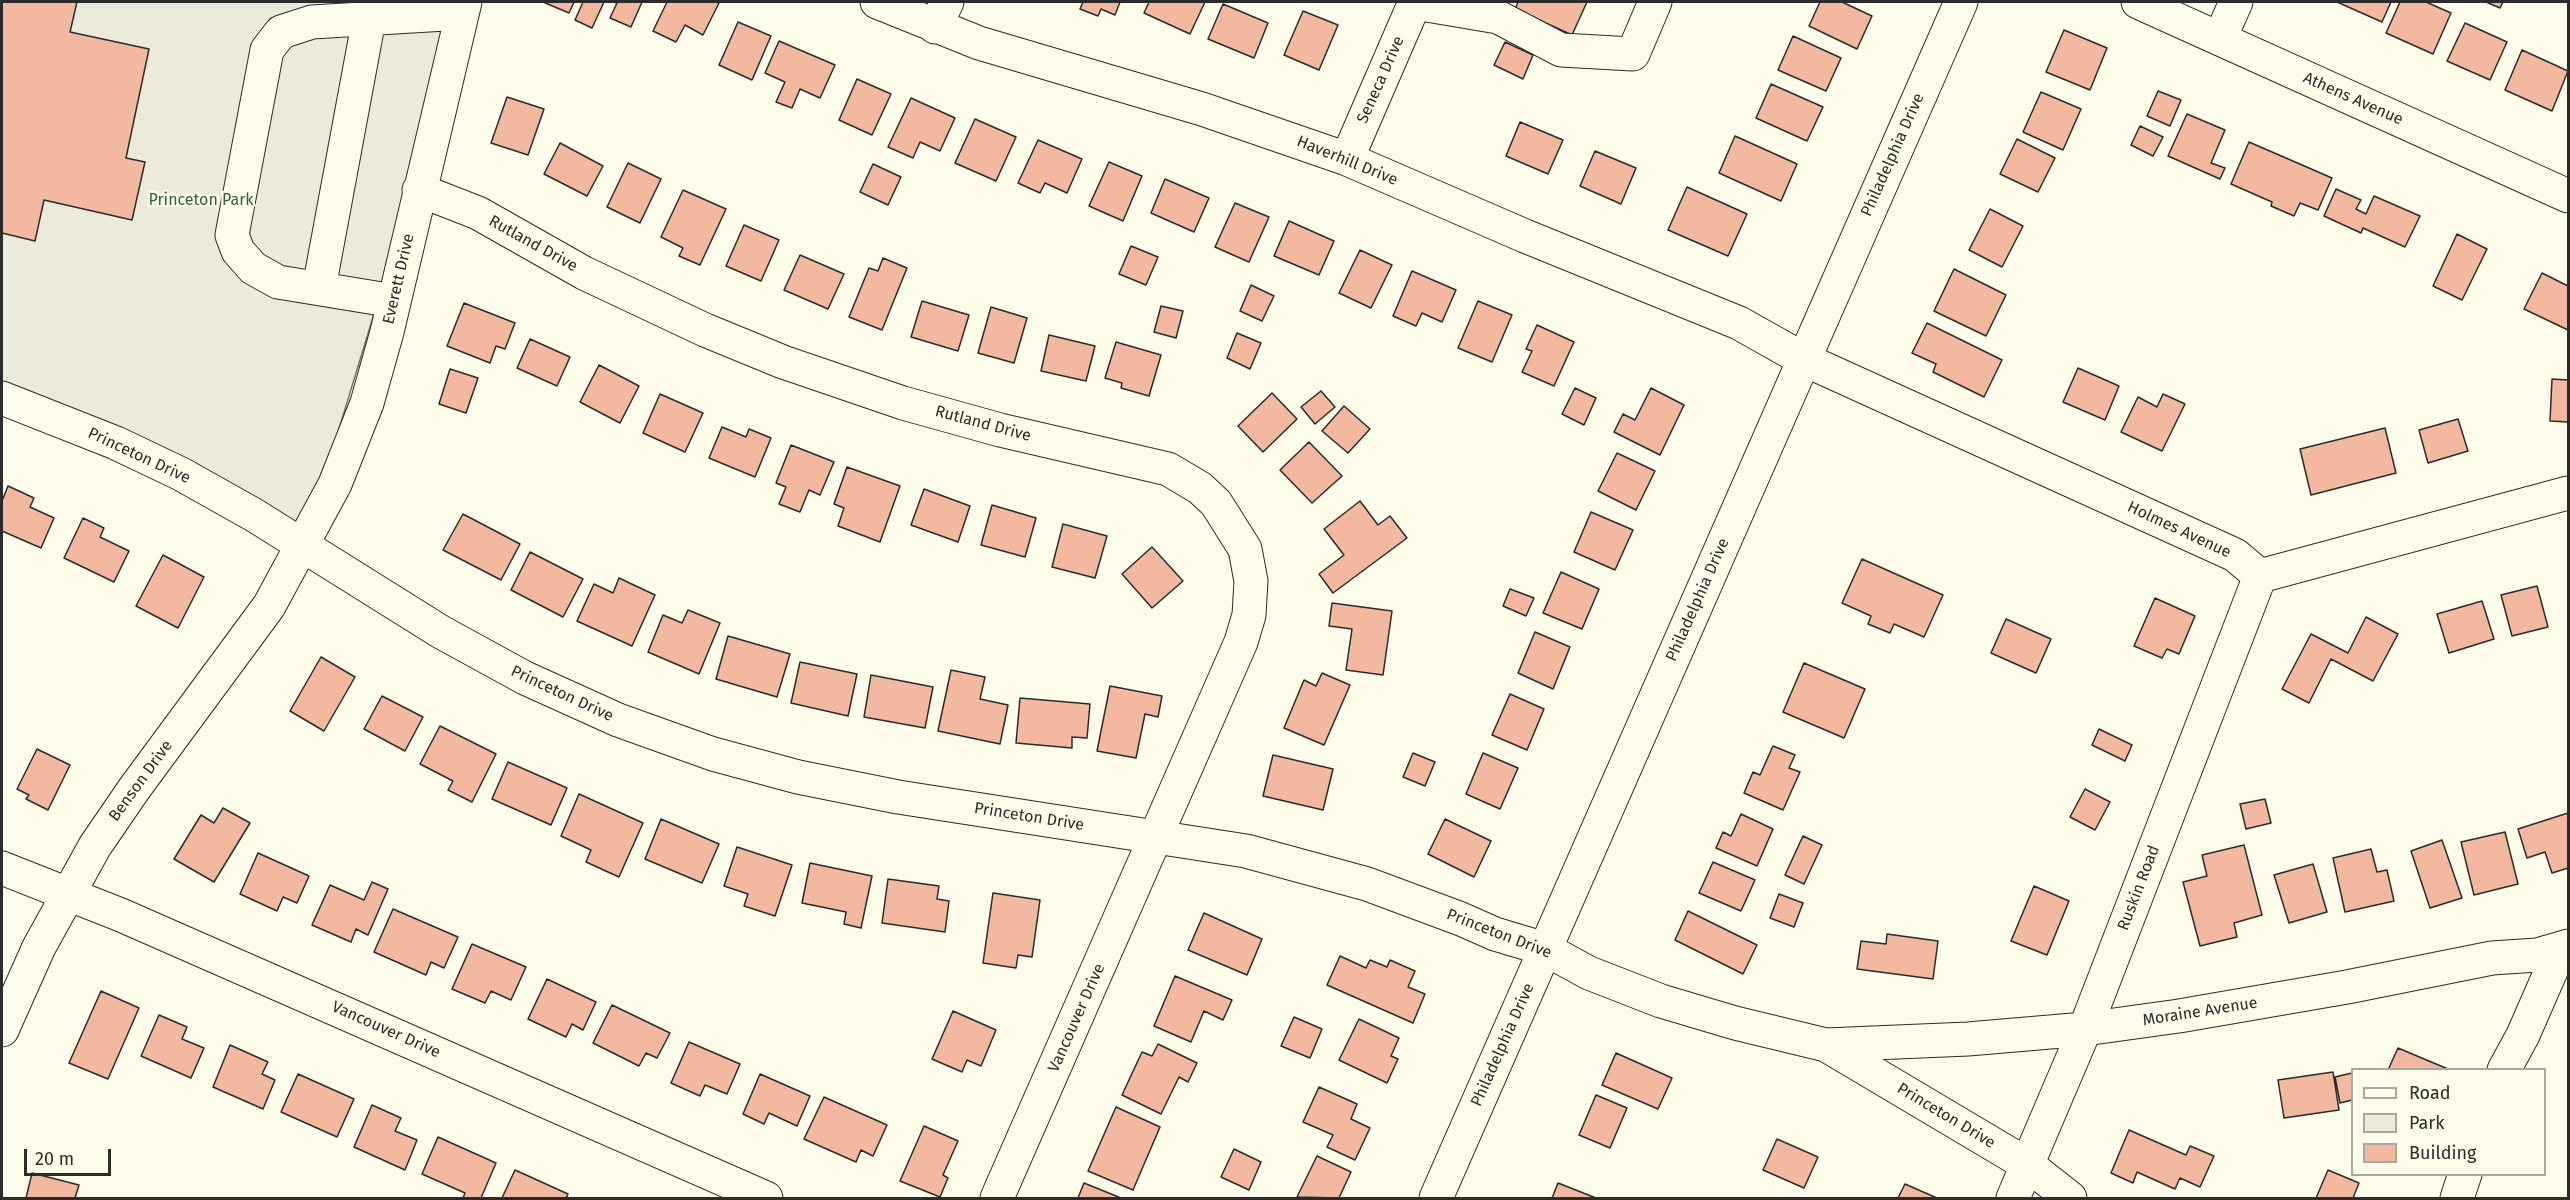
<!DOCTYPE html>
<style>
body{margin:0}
#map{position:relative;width:2570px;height:1200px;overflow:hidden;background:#fdfbea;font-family:"Fira Sans",sans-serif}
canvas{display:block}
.frame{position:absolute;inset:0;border:3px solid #2b2b2b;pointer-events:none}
.legend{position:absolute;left:2351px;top:1068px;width:195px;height:108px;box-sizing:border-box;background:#fdfbea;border:2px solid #a9a89e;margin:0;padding:8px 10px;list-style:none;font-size:18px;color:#2b2b2b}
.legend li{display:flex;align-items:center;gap:12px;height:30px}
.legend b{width:30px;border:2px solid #a9a89e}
.scale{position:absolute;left:24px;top:1149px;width:87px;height:27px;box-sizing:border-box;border:3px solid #2b2b2b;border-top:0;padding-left:8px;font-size:18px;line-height:21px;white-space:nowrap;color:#2b2b2b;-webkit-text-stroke:4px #fdfbea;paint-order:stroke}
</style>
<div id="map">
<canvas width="2570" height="1200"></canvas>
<div class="frame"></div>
<ul class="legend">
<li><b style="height:8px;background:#fdfbea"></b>Road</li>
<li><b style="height:16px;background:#ecebdb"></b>Park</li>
<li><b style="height:16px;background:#f2b8a0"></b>Building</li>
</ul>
<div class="scale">20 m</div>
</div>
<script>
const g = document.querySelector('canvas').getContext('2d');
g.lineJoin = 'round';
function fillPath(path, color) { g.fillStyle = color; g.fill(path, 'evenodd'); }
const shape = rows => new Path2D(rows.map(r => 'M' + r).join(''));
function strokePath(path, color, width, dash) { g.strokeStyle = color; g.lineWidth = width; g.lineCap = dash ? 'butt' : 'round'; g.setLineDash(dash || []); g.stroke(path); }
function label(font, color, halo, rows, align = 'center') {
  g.font = font + ' "Fira Sans",sans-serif'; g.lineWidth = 4.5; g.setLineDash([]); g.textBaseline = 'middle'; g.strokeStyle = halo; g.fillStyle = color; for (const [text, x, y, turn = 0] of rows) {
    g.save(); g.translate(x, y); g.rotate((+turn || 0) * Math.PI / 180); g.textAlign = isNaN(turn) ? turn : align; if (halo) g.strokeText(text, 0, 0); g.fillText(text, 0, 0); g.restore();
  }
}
const green = shape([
 [2,2,464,2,448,71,303,547,2,409,2,2]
]);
fillPath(green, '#ecebdb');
strokePath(green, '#74746e', 1.5);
const building = shape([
 [2,2,77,2,70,32,149,49,126,158,145,162,132,220,44,200,35,241,2,233,2,2],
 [543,2,574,2,569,13,543,2],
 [583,2,604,2,592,28,575,20,583,2],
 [613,2,642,2,631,27,610,18,617,3,613,2],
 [667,2,716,2,719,3,703,35,685,25,676,42,653,31,667,2],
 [1083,2,1120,2,1115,15,1101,9,1098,16,1080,9,1083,2],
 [1149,2,1205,2,1190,34,1144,13,1149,2],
 [1518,2,1587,2,1572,35,1515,9,1518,2],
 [1820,2,1842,2,1872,16,1857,49,1809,26,1820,2],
 [2337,2,2391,2,2382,22,2337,2],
 [2400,2,2426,2,2451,13,2433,54,2386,33,2400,2],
 [2486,2,2503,2,2500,8,2486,2],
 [1223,4,1268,23,1254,58,1208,39,1223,4],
 [1303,11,1338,25,1319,70,1284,55,1303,11],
 [738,22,771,36,752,80,719,65,738,22],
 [2465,23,2507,42,2490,80,2447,61,2465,23],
 [2064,30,2107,48,2090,90,2046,72,2064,30],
 [1793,36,1841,58,1826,91,1778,70,1793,36],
 [779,41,835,65,820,98,800,89,792,108,776,102,785,82,765,73,779,41],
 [1505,42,1533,55,1523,79,1494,65,1505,42],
 [2522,50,2568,71,2552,111,2505,90,2522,50],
 [857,79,891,94,872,135,839,120,857,79],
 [1771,84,1823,107,1807,141,1756,118,1771,84],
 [2158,91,2181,100,2170,126,2147,116,2158,91],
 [2041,92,2081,109,2063,150,2023,132,2041,92],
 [507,97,544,109,528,155,491,143,507,97],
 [911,98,955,118,940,151,920,142,913,158,888,147,911,98],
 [2187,114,2225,130,2211,163,2225,168,2220,179,2168,156,2187,114],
 [975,119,1016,137,996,181,955,163,975,119],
 [1520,122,1563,140,1548,174,1506,156,1520,122],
 [2140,126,2163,137,2153,156,2131,145,2140,126],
 [1735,136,1797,164,1781,201,1719,173,1735,136],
 [2017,139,2055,158,2038,192,2000,174,2017,139],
 [1038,140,1082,159,1067,193,1045,183,1040,193,1018,183,1038,140],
 [2249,142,2332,178,2318,210,2300,203,2294,216,2271,206,2272,202,2231,184,2249,142],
 [560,143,603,166,587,196,544,174,560,143],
 [1595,151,1636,168,1621,204,1580,186,1595,151],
 [1109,162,1142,176,1123,221,1089,206,1109,162],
 [628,163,661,179,640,223,607,207,628,163],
 [873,164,901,177,888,205,860,192,873,164],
 [1165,179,1209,198,1194,232,1151,213,1165,179],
 [1687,187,1747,214,1728,256,1668,230,1687,187],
 [2336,189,2361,200,2356,209,2366,214,2374,196,2420,216,2405,247,2363,228,2361,233,2324,216,2336,189],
 [683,190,726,209,700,265,679,256,683,248,661,237,683,190],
 [1235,203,1269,217,1249,262,1215,247,1235,203],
 [1990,209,2023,226,2002,267,1969,250,1990,209],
 [1289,221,1334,241,1319,275,1274,256,1289,221],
 [744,225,779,240,761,281,726,266,744,225],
 [2457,234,2487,249,2462,300,2433,286,2457,234],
 [1131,246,1158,257,1146,285,1119,274,1131,246],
 [1360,250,1392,265,1371,308,1339,293,1360,250],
 [800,255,844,274,828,309,784,290,800,255],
 [883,258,907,268,882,330,849,317,869,268,878,271,883,258],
 [1954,269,2006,295,1986,336,1934,311,1954,269],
 [1412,271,1456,290,1442,322,1422,313,1416,326,1393,316,1412,271],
 [2542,273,2568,286,2568,330,2524,309,2542,273],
 [1251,285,1274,296,1262,321,1240,311,1251,285],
 [922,301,969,315,958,351,911,337,922,301],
 [1478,301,1512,315,1492,362,1458,348,1478,301],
 [464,303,515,323,505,349,496,346,490,363,447,346,464,303],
 [1161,306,1183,311,1176,338,1154,332,1161,306],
 [991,307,1027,318,1014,363,978,353,991,307],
 [1927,323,2002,360,1984,397,1933,372,1936,364,1912,353,1927,323],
 [1537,325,1574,342,1554,386,1522,372,1532,351,1526,349,1537,325],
 [1237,333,1261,343,1250,369,1227,358,1237,333],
 [1049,335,1095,346,1086,381,1041,371,1049,335],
 [530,339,570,357,557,386,517,368,530,339],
 [1116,342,1161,355,1149,396,1121,388,1122,383,1105,378,1116,342],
 [599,365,639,386,620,423,580,402,599,365],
 [2078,368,2119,386,2105,420,2063,402,2078,368],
 [450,369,478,378,466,413,439,404,450,369],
 [2552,379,2568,380,2568,422,2550,421,2552,379],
 [1575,388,1596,398,1584,425,1562,414,1575,388],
 [1651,388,1684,405,1660,455,1614,432,1623,414,1635,420,1651,388],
 [1321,391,1335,407,1315,424,1301,407,1321,391],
 [1272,393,1297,419,1263,452,1238,426,1272,393],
 [660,394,703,413,685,452,643,433,660,394],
 [2163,394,2185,404,2162,451,2121,432,2138,397,2157,407,2163,394],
 [1344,406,1370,429,1348,453,1322,431,1344,406],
 [2458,419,2468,451,2428,463,2419,430,2458,419],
 [722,427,746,437,749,429,771,438,755,477,709,458,722,427],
 [2385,428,2396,473,2311,495,2300,449,2385,428],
 [1309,442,1342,476,1312,503,1280,470,1309,442],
 [791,445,834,462,820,495,809,490,800,512,779,504,786,487,776,483,791,445],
 [1617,453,1655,471,1636,510,1598,491,1617,453],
 [847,467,900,486,880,542,838,526,844,508,834,504,847,467],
 [8,486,34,498,30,507,54,518,41,548,2,531,2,501,8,486],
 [924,489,970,506,958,542,911,525,924,489],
 [1360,501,1378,525,1390,516,1407,538,1333,593,1319,574,1344,555,1324,529,1360,501],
 [992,505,1036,518,1025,557,981,545,992,505],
 [1591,512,1633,530,1615,570,1574,552,1591,512],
 [463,514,520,544,501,580,443,550,463,514],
 [83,518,104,528,100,537,129,551,114,582,64,558,83,518],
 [1063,524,1107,536,1095,578,1052,567,1063,524],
 [1152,547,1183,581,1152,608,1122,574,1152,547],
 [530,552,583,579,563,617,511,590,530,552],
 [163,555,204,577,178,628,136,606,163,555],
 [1862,559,1943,595,1924,637,1894,624,1890,633,1868,624,1871,616,1842,603,1862,559],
 [1561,572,1599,589,1582,629,1543,613,1561,572],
 [619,578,655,595,632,646,577,621,594,584,613,593,619,578],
 [2537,586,2548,627,2512,636,2501,595,2537,586],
 [1510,589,1534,598,1526,616,1503,606,1510,589],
 [2155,598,2195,616,2179,654,2167,649,2162,658,2134,646,2155,598],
 [2482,601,2494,639,2449,653,2437,614,2482,601],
 [1332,603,1392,611,1383,675,1346,670,1352,629,1329,626,1332,603],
 [688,610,720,623,699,674,648,652,663,615,682,623,688,610],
 [2366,617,2398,634,2373,681,2331,659,2309,703,2282,689,2311,634,2348,653,2366,617],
 [2006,619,2051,639,2036,673,1991,653,2006,619],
 [1535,632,1570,647,1553,689,1518,673,1535,632],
 [728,636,790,654,777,697,716,679,728,636],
 [321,657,355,677,324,731,290,711,321,657],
 [800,662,857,674,848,716,791,703,800,662],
 [1804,663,1865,689,1844,738,1783,712,1804,663],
 [951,670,985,677,980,699,1008,705,1000,744,938,731,951,670],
 [1322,673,1350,685,1324,745,1284,728,1304,680,1316,686,1322,673],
 [871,675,933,687,925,728,864,717,871,675],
 [1110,686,1162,696,1158,717,1145,714,1136,758,1097,751,1110,686],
 [1510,694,1544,709,1527,750,1492,735,1510,694],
 [382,696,423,717,405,751,364,729,382,696],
 [1020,698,1090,704,1087,738,1072,737,1072,748,1016,743,1020,698],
 [440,726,496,754,472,802,448,790,453,781,420,764,440,726],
 [2099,729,2132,745,2125,761,2092,745,2099,729],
 [1773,746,1795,755,1789,768,1800,772,1783,810,1744,793,1753,772,1760,775,1773,746],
 [37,749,70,765,48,810,26,799,29,795,17,789,37,749],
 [1413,753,1435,762,1425,786,1403,777,1413,753],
 [1483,753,1518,768,1500,809,1466,794,1483,753],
 [1273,755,1333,769,1323,810,1263,796,1273,755],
 [508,762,567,788,551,825,492,799,508,762],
 [2085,789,2110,802,2095,830,2070,817,2085,789],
 [579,794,643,823,619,877,586,862,591,850,561,836,579,794],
 [2265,799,2271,823,2246,829,2240,804,2265,799],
 [223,808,250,823,214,882,174,859,201,815,214,823,223,808],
 [2568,813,2568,868,2552,873,2545,852,2527,858,2518,829,2568,813],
 [1741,814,1773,829,1757,866,1716,848,1723,832,1731,836,1741,814],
 [661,819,719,844,702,883,645,859,661,819],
 [1445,819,1491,841,1474,877,1428,854,1445,819],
 [2505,832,2518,884,2474,895,2461,842,2505,832],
 [1803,836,1822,845,1804,884,1785,875,1803,836],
 [2442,840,2462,898,2430,908,2411,851,2442,840],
 [2244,845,2262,915,2234,923,2237,937,2200,946,2183,882,2207,876,2202,855,2244,845],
 [737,847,792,865,775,916,744,906,748,894,724,886,737,847],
 [2371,849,2377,872,2387,870,2394,901,2345,912,2333,858,2371,849],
 [258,853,309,876,297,903,283,897,277,911,240,894,258,853],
 [1713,862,1755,880,1741,911,1699,893,1713,862],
 [810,863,872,876,861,928,844,924,846,912,802,903,810,863],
 [2313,864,2327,912,2289,923,2274,875,2313,864],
 [888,879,939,886,937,899,949,901,945,932,882,923,888,879],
 [372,882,388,889,368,935,356,929,351,942,312,925,330,885,364,900,372,882],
 [2034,886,2069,901,2047,955,2011,941,2034,886],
 [993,893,1040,900,1032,957,1018,955,1016,968,983,963,993,893],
 [1779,894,1803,903,1794,927,1770,918,1779,894],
 [393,909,458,937,444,968,431,962,426,975,374,952,393,909],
 [1688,911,1757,945,1743,974,1675,940,1688,911],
 [1204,913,1262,939,1247,975,1188,950,1204,913],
 [1887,934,1938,941,1933,979,1857,969,1861,941,1886,944,1887,934],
 [472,944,526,967,511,1000,491,991,485,1003,452,989,472,944],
 [1340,956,1366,968,1370,960,1387,967,1390,960,1415,971,1408,987,1425,994,1413,1023,1327,985,1340,956],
 [1175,976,1232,1000,1223,1020,1204,1011,1191,1042,1154,1026,1175,976],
 [547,979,596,1002,583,1030,572,1024,566,1037,528,1019,547,979],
 [101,991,139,1008,108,1079,69,1063,101,991],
 [612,1005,670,1033,657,1058,646,1053,639,1066,593,1043,612,1005],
 [953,1011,996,1030,981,1066,967,1060,962,1072,932,1059,953,1011],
 [159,1015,187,1027,182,1039,204,1048,191,1078,141,1056,159,1015],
 [1294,1017,1322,1029,1310,1058,1281,1046,1294,1017],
 [1359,1019,1399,1038,1391,1056,1398,1059,1387,1083,1339,1060,1359,1019],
 [689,1042,740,1064,727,1094,705,1085,700,1096,671,1083,689,1042],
 [1158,1044,1197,1063,1188,1082,1179,1077,1161,1114,1122,1095,1142,1052,1152,1056,1158,1044],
 [230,1045,268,1062,262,1074,275,1080,263,1109,213,1087,230,1045],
 [2398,1048,2448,1069,2448,1070,2388,1070,2398,1048],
 [1616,1053,1672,1078,1658,1109,1602,1085,1616,1053],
 [2333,1072,2339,1110,2284,1118,2278,1080,2333,1072],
 [2352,1073,2352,1100,2340,1103,2335,1077,2352,1073],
 [298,1074,354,1099,337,1137,281,1112,298,1074],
 [760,1074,810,1096,797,1126,769,1113,764,1124,743,1114,760,1074],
 [1319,1087,1357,1104,1351,1119,1370,1128,1355,1160,1327,1147,1333,1135,1303,1122,1319,1087],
 [1596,1095,1627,1108,1610,1148,1579,1135,1596,1095],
 [824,1097,887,1125,873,1156,861,1150,856,1162,804,1139,824,1097],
 [372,1105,401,1118,395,1131,417,1140,405,1170,354,1147,372,1105],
 [1116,1107,1160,1127,1133,1190,1088,1171,1116,1107],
 [924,1126,958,1141,943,1175,948,1178,940,1197,900,1181,924,1126],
 [2129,1130,2186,1155,2190,1146,2214,1156,2200,1187,2180,1178,2175,1189,2137,1172,2133,1183,2111,1173,2129,1130],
 [438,1137,496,1163,481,1198,463,1198,465,1193,422,1174,438,1137],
 [1777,1139,1818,1157,1804,1188,1763,1170,1777,1139],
 [1234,1149,1261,1162,1249,1190,1221,1177,1234,1149],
 [1317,1156,1351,1172,1339,1198,1297,1197,1317,1156],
 [515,1170,568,1194,566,1198,502,1198,515,1170],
 [2328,1170,2359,1183,2353,1198,2316,1198,2328,1170],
 [32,1173,79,1185,75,1198,26,1198,32,1173],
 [1084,1183,1121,1198,1078,1198,1084,1183],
 [1558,1183,1596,1198,1552,1198,1558,1183],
 [1905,1184,1937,1198,1898,1198,1905,1184]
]);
fillPath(building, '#f2b8a0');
strokePath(building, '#2b2b2b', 1.5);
const minor = shape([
 [877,2,979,43,1202,109,1347,159,1525,236,1739,323,1803,359,2235,555,2260,576],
 [2138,2,2568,196],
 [1415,3,1498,17,1561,50,1633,54,1655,2],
 [935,27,947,2],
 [2220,38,2236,2],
 [1347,159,1415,2],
 [419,190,478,213,584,273,705,330,783,362,903,403,1000,430,1168,469,1200,488,1216,503,1245,549,1251,581,1249,615,1241,642,997,1198],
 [319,288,369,19],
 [394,301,278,282,253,268,238,251,232,235,267,50,281,32,312,22,462,13],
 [2,398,116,443,181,474,254,515,441,632,525,678,618,720,713,754,798,777,898,797,1246,851,1367,884,1461,919,1495,934,1545,949,1589,973,1661,1001,1735,1023,1826,1045,2028,1165,2070,1198],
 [2260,576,2568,493],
 [2,868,121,915,766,1198],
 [2,1030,39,947,95,846,134,789,269,606,335,484,367,403,387,332,465,2],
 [1826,1045,1968,1039,2085,1029,2179,1016,2347,987,2492,958,2537,955,2568,946],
 [2504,1070,2523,1035,2561,948],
 [2013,1198,2085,1029,2260,576],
 [2457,1198,2465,1174]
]);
const major = shape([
 [1436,1198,1961,2]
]);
strokePath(minor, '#2b2b2b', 35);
strokePath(major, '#2b2b2b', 35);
strokePath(minor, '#fdfbea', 33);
strokePath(major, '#fdfbea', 33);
label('16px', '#2b2b2b', '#fdfbea', [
 ["Seneca Drive",1381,80,-66],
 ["Athens Avenue",2353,99,24],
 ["Philadelphia Drive",1893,155,-66],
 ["Haverhill Drive",1347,161,22],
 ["Rutland Drive",533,244,29],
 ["Everett Drive",399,279,-77],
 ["Rutland Drive",983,424,15],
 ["Princeton Drive",139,456,25],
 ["Holmes Avenue",2179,530,25],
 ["Philadelphia Drive",1698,600,-66],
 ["Princeton Drive",562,694,25],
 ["Benson Drive",141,781,-54],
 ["Princeton Drive",1029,817,9],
 ["Ruskin Road",2139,888,-69],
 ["Princeton Drive",1499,934,21],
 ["Moraine Avenue",2200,1012,-9],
 ["Vancouver Drive",1077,1018,-66],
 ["Vancouver Drive",386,1030,24],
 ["Philadelphia Drive",1503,1045,-66],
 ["Princeton Drive",1946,1116,31]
]);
label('16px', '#34623c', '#fdfbea', [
 ["Princeton Park",201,201]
]);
</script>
